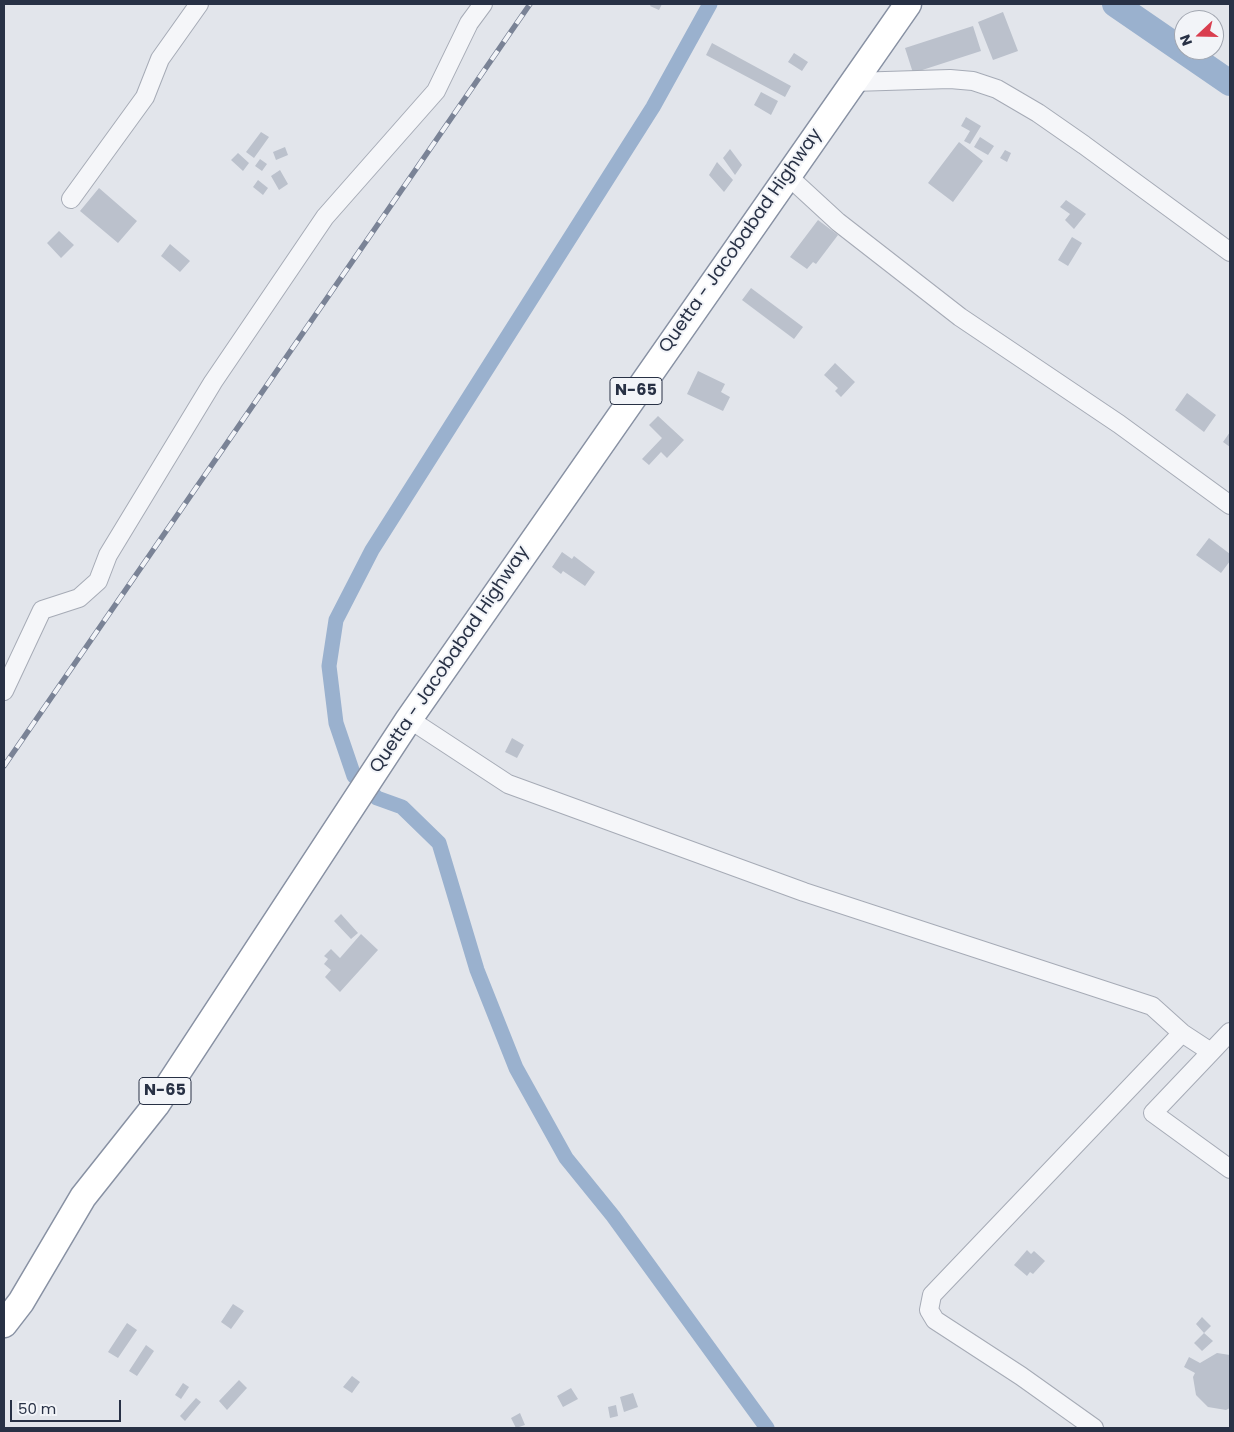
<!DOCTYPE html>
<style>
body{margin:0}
#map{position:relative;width:1234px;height:1432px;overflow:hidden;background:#e2e5eb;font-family:Poppins,sans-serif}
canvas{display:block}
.frame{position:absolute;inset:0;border:5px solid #283145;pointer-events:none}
.north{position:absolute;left:1174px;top:10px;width:50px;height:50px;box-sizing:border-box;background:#f2f4f8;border:1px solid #a1a6b0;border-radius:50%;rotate:249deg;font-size:14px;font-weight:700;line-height:20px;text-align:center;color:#283145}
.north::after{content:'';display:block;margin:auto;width:18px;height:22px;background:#d93e4f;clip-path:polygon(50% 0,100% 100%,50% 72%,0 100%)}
.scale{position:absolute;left:10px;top:1400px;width:111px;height:22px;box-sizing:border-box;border:2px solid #283145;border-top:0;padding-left:6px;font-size:15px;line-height:18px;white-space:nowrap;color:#283145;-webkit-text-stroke:4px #f2f4f8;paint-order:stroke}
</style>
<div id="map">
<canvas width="1234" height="1432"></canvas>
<div class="frame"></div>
<div class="north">N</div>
<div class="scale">50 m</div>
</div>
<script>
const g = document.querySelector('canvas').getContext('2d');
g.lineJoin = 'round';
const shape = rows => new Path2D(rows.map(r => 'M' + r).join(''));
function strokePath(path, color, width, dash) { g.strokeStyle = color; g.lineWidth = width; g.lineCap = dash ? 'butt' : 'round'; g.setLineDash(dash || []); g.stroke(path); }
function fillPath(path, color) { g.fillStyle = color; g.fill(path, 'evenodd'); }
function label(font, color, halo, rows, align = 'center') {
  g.font = font + ' Poppins,sans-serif'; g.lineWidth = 4; g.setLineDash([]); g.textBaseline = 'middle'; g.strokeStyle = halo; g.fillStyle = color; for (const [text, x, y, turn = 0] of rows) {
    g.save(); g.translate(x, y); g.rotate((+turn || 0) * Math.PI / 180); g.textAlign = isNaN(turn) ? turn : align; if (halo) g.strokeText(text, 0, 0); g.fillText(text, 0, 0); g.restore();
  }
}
strokePath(shape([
 [710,4,653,107,372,550,336,620,329,666,336,723,354,776,377,798,402,807,439,843,477,970,516,1068,566,1158,613,1216,767,1428]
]), '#9ab1ce', 15);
strokePath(shape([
 [1115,4,1230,83]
]), '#9ab1ce', 26);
fillPath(shape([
 [651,4,662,4,659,10,650,6],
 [1003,12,1018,51,993,60,978,22],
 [973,26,981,51,913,73,905,48],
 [712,43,791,86,785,97,706,55],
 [794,53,808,62,802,71,788,62],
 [761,92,778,101,771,115,754,105],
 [966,117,981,126,970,144,964,141,970,131,961,126],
 [261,132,269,137,254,158,246,152],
 [980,137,994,146,988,155,974,147],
 [959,142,983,161,953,202,928,183],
 [285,147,288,155,276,160,273,152],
 [730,149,742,165,735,175,723,158],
 [1005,150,1011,153,1007,162,1000,158],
 [238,153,249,163,243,171,231,160],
 [260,159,267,164,262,171,255,166],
 [717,162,733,180,724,192,709,175],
 [280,170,288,184,279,190,271,176],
 [258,180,268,188,263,195,253,187],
 [99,188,137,221,118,243,80,211],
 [1066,200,1086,214,1074,229,1065,220,1070,214,1060,207],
 [818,220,838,235,816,264,813,262,807,269,790,257],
 [59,231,74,245,61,258,47,243],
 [1072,237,1082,243,1068,266,1058,260],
 [170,244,190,261,180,272,161,256],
 [751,288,803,327,794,339,742,300],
 [835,363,855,382,841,397,835,391,838,388,824,375],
 [698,371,725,384,721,392,730,397,723,411,687,394],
 [1187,393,1216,415,1204,432,1175,410],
 [658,416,684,440,667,458,661,452,649,465,642,459,662,438,649,425],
 [1230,432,1230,447,1223,442],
 [1209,538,1230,554,1230,561,1221,573,1196,555],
 [562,552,572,559,574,556,595,572,585,586,563,571,561,574,552,567],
 [512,738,524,745,517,758,505,752],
 [341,914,358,933,351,939,334,921],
 [361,934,378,950,340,992,325,977,331,970,324,964,328,959,324,956,331,949,340,958],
 [1027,1250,1031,1254,1034,1251,1045,1261,1033,1274,1030,1272,1027,1276,1014,1265],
 [233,1304,244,1311,231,1329,221,1322],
 [1202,1317,1211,1326,1204,1333,1196,1324],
 [127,1323,137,1330,118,1358,108,1352],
 [1204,1333,1213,1341,1202,1351,1194,1343],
 [146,1345,154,1351,137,1376,129,1371],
 [1217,1353,1230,1355,1230,1408,1226,1410,1208,1407,1196,1395,1193,1377,1195,1373,1184,1367,1189,1357,1200,1363],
 [352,1376,360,1382,352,1393,343,1387],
 [239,1380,247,1388,227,1410,219,1401],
 [183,1383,189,1387,181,1399,175,1395],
 [571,1388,578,1399,563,1407,557,1396],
 [633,1393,638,1407,624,1412,620,1397],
 [196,1398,201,1402,185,1421,180,1416],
 [616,1405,618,1416,610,1418,608,1407],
 [520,1413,525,1425,516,1428,511,1418]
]), '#bbc1cc');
const minor = shape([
 [853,82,950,79,973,81,997,89,1038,113,1084,145,1230,252],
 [788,176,838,222,960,317,1119,424,1230,505],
 [71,199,145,97,160,59,199,4],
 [4,691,42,610,79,598,98,581,108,555,213,382,325,217,436,91,469,23,483,4],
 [409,719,508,784,804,892,1152,1006,1182,1033,1211,1052,1230,1032],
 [1211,1052,1153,1113,1230,1169],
 [1094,1428,1021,1376,935,1320,929,1310,932,1295,1182,1033]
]);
const highway = shape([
 [4,1324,21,1302,83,1197,156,1105,409,719,908,4]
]);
strokePath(minor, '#a6abb6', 20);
strokePath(highway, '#8891a3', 29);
strokePath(minor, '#f5f6f9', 18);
strokePath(highway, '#fff', 26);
const rail = shape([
 [4,766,530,4]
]);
strokePath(rail, '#7a8396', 5.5);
strokePath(rail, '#f2f4f8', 4, [11]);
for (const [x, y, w] of [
 [636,391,52],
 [165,1091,52]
]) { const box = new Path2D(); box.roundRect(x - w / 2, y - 13.5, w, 27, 4); g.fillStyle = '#f2f4f8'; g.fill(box); strokePath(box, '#283145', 1); }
label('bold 16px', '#283145', null, [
 ["N-65",636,391],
 ["N-65",165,1091]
]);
label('18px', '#283145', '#f2f4f8', [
 ["Quetta - Jacobabad Highway",741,241,-55],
 ["Quetta - Jacobabad Highway",450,660,-56]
]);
</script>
